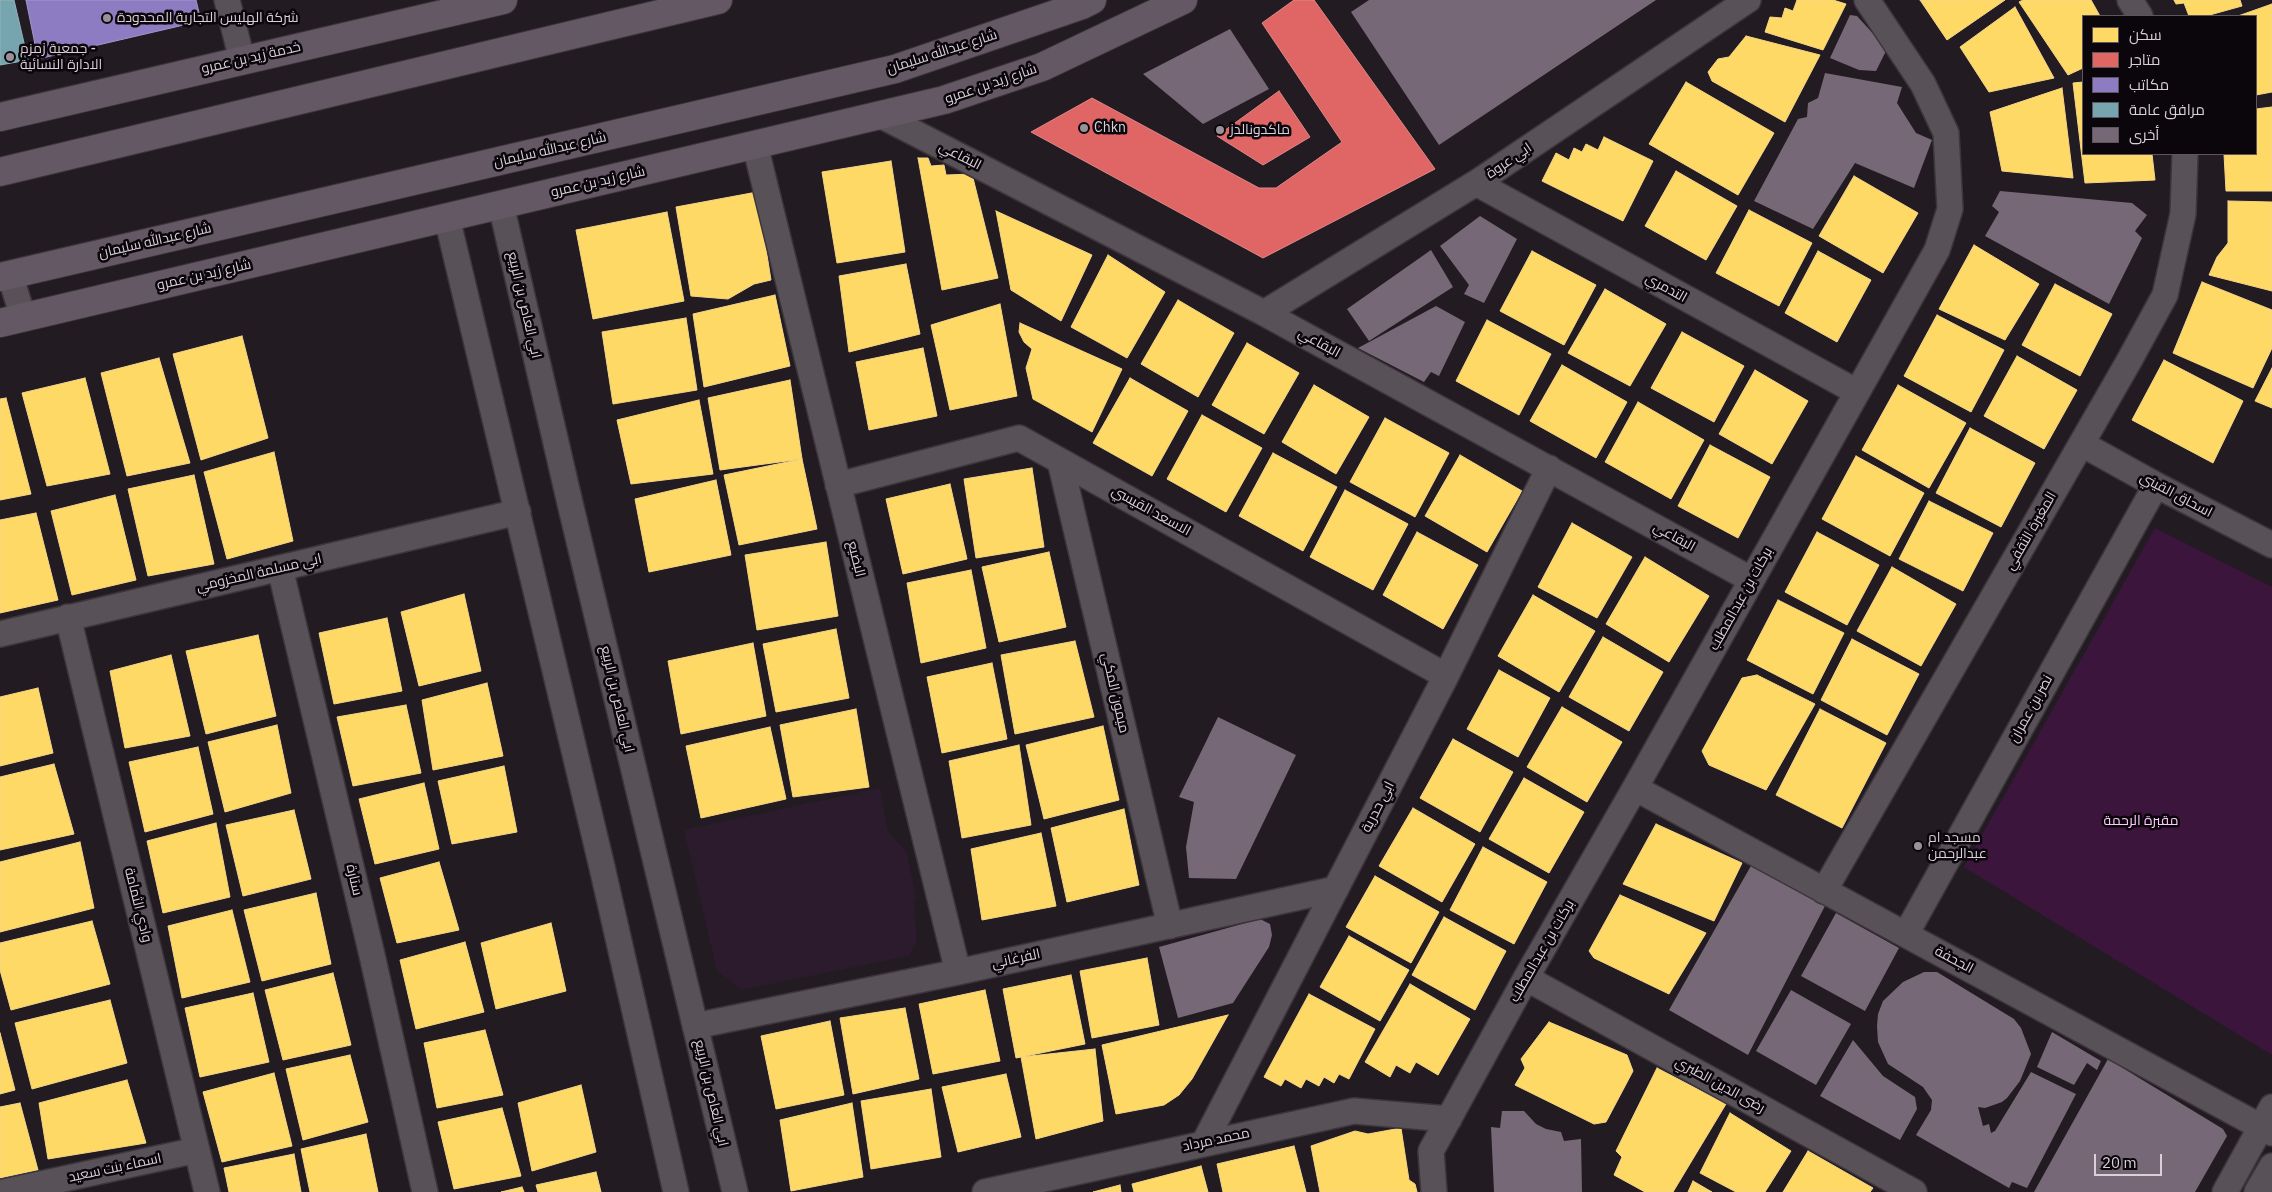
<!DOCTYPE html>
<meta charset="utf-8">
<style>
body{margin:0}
#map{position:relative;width:2272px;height:1192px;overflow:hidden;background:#221c22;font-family:"IBM Plex Sans",Cairo,sans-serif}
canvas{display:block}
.legend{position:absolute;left:2082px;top:15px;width:175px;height:140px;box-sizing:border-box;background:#0b060b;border:1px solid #5d575d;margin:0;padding:6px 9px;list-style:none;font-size:15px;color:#d9d0d9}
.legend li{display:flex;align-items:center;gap:10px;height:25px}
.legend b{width:25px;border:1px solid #5d575d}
.scale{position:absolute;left:2094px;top:1154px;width:68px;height:22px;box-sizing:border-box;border:2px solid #d9d0d9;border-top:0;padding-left:6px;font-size:15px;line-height:18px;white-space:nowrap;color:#d9d0d9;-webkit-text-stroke:4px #0b060b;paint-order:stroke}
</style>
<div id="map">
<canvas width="2272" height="1192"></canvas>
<ul class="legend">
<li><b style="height:14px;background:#ffd966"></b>سكن</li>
<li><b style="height:14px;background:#e06666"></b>متاجر</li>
<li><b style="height:14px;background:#8e7cc3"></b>مكاتب</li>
<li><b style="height:14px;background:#76a5af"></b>مرافق عامة</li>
<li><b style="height:14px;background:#776877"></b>أخرى</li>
</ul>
<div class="scale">20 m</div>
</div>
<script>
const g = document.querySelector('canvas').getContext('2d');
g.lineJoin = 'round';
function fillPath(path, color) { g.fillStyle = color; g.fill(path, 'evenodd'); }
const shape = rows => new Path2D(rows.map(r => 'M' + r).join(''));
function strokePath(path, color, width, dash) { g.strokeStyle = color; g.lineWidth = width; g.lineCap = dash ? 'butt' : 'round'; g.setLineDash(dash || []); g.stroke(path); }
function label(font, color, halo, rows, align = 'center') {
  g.font = font + ' "IBM Plex Sans",Cairo,sans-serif'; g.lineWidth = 5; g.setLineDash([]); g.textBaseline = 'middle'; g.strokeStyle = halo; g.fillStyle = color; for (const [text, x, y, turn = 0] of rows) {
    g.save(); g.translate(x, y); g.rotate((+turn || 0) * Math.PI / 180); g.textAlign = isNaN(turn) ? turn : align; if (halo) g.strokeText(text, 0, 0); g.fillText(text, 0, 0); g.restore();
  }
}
fillPath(shape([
 [880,788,888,831,907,853,916,897,914,904,917,940,909,956,741,990,717,971,684,830]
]), '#2c1b2c');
fillPath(shape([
 [2155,528,2272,587,2272,1055,1964,867]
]), '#3c153d');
const homes = shape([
 [1797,0,1833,0,1846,4,1823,50,1765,32,1770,17,1782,18,1785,8,1793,11,1797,0],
 [1920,0,2005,0,1947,40,1920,0],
 [2023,0,2091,0,2100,16,2083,16,2083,68,2068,75,2019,2,2023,0],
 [2174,0,2240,0,2242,6,2206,16,2189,16,2184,3,2176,4,2174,0],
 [2272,4,2272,92,2256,95,2256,16,2238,16,2272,4],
 [2015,7,2054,78,1989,92,1960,47,2015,7],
 [1746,36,1820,55,1785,122,1712,81,1708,72,1718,59,1729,57,1746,36],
 [1686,82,1774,133,1738,195,1649,144,1686,82],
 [2083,82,2083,154,2152,154,2155,180,2085,183,2073,83,2083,82],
 [2062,88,2073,178,2002,171,1990,112,2062,88],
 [2272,107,2272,191,2226,191,2224,154,2256,154,2256,109,2272,107],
 [1604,137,1653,161,1623,221,1542,181,1556,153,1569,160,1574,148,1582,152,1586,144,1598,150,1604,137],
 [918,158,928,158,931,166,944,165,946,175,972,174,998,278,942,290,918,158],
 [891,161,905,252,837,263,822,172,891,161],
 [1676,171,1737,206,1706,260,1645,226,1676,171],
 [1854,176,1918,213,1883,273,1819,236,1854,176],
 [757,192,771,280,754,284,728,299,691,296,676,207,757,192],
 [2228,201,2272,202,2272,291,2209,275,2217,257,2228,243,2228,201],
 [1749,210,1812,243,1779,306,1716,273,1749,210],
 [996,211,1092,255,1061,321,1011,290,996,211],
 [667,212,684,301,593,319,576,230,667,212],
 [1974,245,2039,284,2005,340,1939,309,1974,245],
 [1532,251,1596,285,1564,345,1500,311,1532,251],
 [1818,251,1871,280,1837,342,1785,313,1818,251],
 [1108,255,1165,292,1127,358,1071,327,1108,255],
 [906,264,920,334,849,352,839,276,906,264],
 [2202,282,2272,310,2272,348,2253,388,2173,353,2202,282],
 [2055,284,2112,314,2080,376,2022,345,2055,284],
 [1605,289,1666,324,1630,386,1568,353,1605,289],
 [775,295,790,366,704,387,693,314,775,295],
 [1178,300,1234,333,1198,397,1141,364,1178,300],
 [1000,304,1017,396,950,410,931,325,1000,304],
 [1937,315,2004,350,1971,412,1904,376,1937,315],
 [686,318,697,390,613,404,602,332,686,318],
 [1487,320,1551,354,1519,415,1456,381,1487,320],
 [1020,323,1122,369,1092,432,1033,399,1026,368,1032,349,1024,342,1019,332,1020,323],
 [1682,332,1744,366,1714,422,1651,388,1682,332],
 [242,336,268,438,201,460,173,354,242,336],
 [1247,343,1299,373,1264,434,1212,405,1247,343],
 [923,348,937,416,869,430,856,362,923,348],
 [2017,356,2077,390,2044,449,1984,416,2017,356],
 [159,358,190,463,127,476,101,373,159,358],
 [2164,360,2243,401,2213,463,2132,420,2164,360],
 [1562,365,1627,402,1596,458,1530,421,1562,365],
 [2272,368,2272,408,2255,401,2272,368],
 [1755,370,1808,401,1772,464,1719,434,1755,370],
 [85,378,110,474,47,486,22,393,85,378],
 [1130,378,1188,411,1152,476,1093,443,1130,378],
 [790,380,802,459,720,470,708,398,790,380],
 [1314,385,1369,417,1336,474,1282,442,1314,385],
 [1898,385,1966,423,1929,488,1862,450,1898,385],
 [6,398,31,494,0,500,0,399,6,398],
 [699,400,713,474,631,484,617,420,699,400],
 [1638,402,1704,440,1671,499,1605,462,1638,402],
 [1202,415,1262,448,1226,512,1167,479,1202,415],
 [1385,418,1449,453,1415,517,1350,482,1385,418],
 [1970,428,2035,463,2001,527,1936,493,1970,428],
 [1710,445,1770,477,1738,538,1678,506,1710,445],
 [274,452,293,541,227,559,204,472,274,452],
 [1273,453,1337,487,1303,551,1239,516,1273,453],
 [1460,455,1522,491,1487,552,1425,516,1460,455],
 [1856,456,1924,493,1890,556,1822,519,1856,456],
 [802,459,817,529,739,545,724,475,802,459],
 [1032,468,1044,547,976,558,964,479,1032,468],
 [194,475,214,564,148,576,128,489,194,475],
 [716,480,731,555,649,572,635,499,716,480],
 [950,484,967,559,903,574,886,499,950,484],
 [1345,490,1408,524,1373,590,1310,557,1345,490],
 [115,495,136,580,72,595,51,511,115,495],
 [1929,501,1993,533,1963,591,1899,559,1929,501],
 [36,513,58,600,0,613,0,520,36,513],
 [1572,523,1632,557,1597,618,1538,587,1572,523],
 [1417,532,1478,565,1443,629,1383,595,1417,532],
 [1817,532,1879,565,1847,625,1785,592,1817,532],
 [826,542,838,616,757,630,745,555,826,542],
 [1049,552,1066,627,999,642,982,567,1049,552],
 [1645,557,1709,596,1669,662,1606,624,1645,557],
 [1892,567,1956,604,1921,666,1857,631,1892,567],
 [971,570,986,648,921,663,907,583,971,570],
 [464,594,481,671,419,686,401,612,464,594],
 [1533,595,1595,631,1559,692,1498,656,1533,595],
 [1778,600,1844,633,1813,694,1747,660,1778,600],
 [387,618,402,691,334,704,319,633,387,618],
 [836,629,849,698,776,712,763,644,836,629],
 [258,635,276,716,206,734,186,651,258,635],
 [1603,637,1663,672,1629,731,1569,697,1603,637],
 [1852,639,1919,674,1887,735,1821,700,1852,639],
 [1075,641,1094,717,1015,734,1001,655,1075,641],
 [753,643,766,716,681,734,668,661,753,643],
 [171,655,190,736,125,748,110,671,171,655],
 [992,663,1007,739,942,753,927,677,992,663],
 [1499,670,1550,698,1518,757,1467,729,1499,670],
 [1757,675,1815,704,1766,790,1709,765,1702,751,1742,678,1757,675],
 [487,683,503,756,433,770,422,700,487,683],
 [38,688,53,753,0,766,0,697,38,688],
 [406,705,421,773,353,786,337,717,406,705],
 [1562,707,1622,742,1587,802,1527,767,1562,707],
 [856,709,869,787,793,797,780,725,856,709],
 [1820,709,1886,743,1842,828,1776,795,1820,709],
 [277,725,291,793,225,812,208,742,277,725],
 [1103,726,1119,800,1044,819,1026,745,1103,726],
 [770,727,786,799,701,818,686,746,770,727],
 [1453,739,1513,772,1480,832,1420,798,1453,739],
 [1019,745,1031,825,962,838,949,761,1019,745],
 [198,747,213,814,145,832,129,762,198,747],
 [54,764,74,834,0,850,0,777,54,764],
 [504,766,517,832,452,844,438,781,504,766],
 [1524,778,1584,812,1549,873,1489,839,1524,778],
 [424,783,439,849,375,864,359,799,424,783],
 [1413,808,1475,844,1442,902,1379,866,1413,808],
 [1124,809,1139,885,1067,902,1051,828,1124,809],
 [294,810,311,879,243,896,226,825,294,810],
 [216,823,230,897,163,913,147,841,216,823],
 [1656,824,1742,863,1714,921,1623,884,1656,824],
 [1041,833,1056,906,982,920,971,849,1041,833],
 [80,842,94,908,0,932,0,862,80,842],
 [1483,847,1547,882,1514,944,1450,910,1483,847],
 [439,862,459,930,397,943,380,878,439,862],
 [1375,876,1439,912,1411,963,1346,927,1375,876],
 [316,893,331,964,262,981,244,910,316,893],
 [1620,895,1706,933,1669,994,1594,958,1589,951,1620,895],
 [232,910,250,982,182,998,168,926,232,910],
 [1444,917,1506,951,1475,1010,1412,975,1444,917],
 [92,921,110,984,11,1010,0,970,0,943,92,921],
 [551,923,566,991,496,1009,481,943,551,923],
 [1349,936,1409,970,1380,1021,1320,987,1349,936],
 [465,942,484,1012,416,1029,400,960,465,942],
 [1147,958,1159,1025,1092,1038,1080,971,1147,958],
 [333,973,351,1045,283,1060,265,990,333,973],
 [1071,975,1085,1044,1016,1058,1003,989,1071,975],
 [1410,984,1470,1019,1438,1075,1416,1062,1410,1073,1396,1065,1390,1077,1365,1062,1410,984],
 [985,990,1000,1061,933,1074,919,1004,985,990],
 [253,993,269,1062,200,1077,185,1008,253,993],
 [1309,994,1375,1029,1349,1079,1339,1074,1334,1083,1324,1077,1319,1086,1306,1079,1301,1088,1285,1079,1281,1086,1264,1077,1309,994],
 [110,1000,127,1063,32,1089,15,1023,110,1000],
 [905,1008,919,1079,853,1094,840,1018,905,1008],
 [1228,1015,1192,1079,1179,1095,1164,1105,1116,1114,1102,1045,1228,1015],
 [830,1021,844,1095,776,1109,761,1036,830,1021],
 [1549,1022,1627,1055,1633,1071,1606,1122,1594,1124,1515,1085,1525,1068,1521,1059,1549,1022],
 [485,1030,503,1095,437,1108,424,1043,485,1030],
 [0,1033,15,1090,0,1094,0,1033],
 [1095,1049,1103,1121,1036,1139,1021,1057,1095,1049],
 [350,1055,368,1122,303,1140,286,1069,350,1055],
 [1657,1068,1726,1104,1673,1192,1645,1192,1614,1175,1622,1157,1616,1151,1657,1068],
 [274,1073,292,1146,222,1162,203,1092,274,1073],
 [1006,1074,1021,1137,958,1152,942,1087,1006,1074],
 [127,1080,146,1143,48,1159,39,1103,127,1080],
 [581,1085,596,1152,532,1171,518,1103,581,1085],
 [931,1089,941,1157,871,1169,861,1101,931,1089],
 [20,1103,38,1170,0,1178,0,1107,20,1103],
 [852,1103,863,1177,791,1191,780,1120,852,1103],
 [502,1108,521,1176,454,1189,438,1122,502,1108],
 [1730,1113,1791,1151,1765,1192,1736,1192,1700,1173,1730,1113],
 [1401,1128,1409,1180,1415,1184,1417,1192,1320,1192,1311,1146,1355,1131,1368,1134,1401,1128],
 [366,1134,378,1192,310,1192,301,1149,366,1134],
 [1294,1146,1306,1192,1223,1192,1217,1164,1294,1146],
 [1808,1151,1873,1188,1870,1192,1783,1192,1808,1151],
 [294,1154,301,1192,229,1192,224,1168,294,1154],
 [1201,1166,1208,1192,1134,1192,1132,1184,1201,1166],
 [596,1172,601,1192,538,1192,536,1185,596,1172],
 [1693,1181,1712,1192,1688,1192,1693,1181],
 [1120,1185,1121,1192,1093,1192,1120,1185],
 [522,1187,524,1192,501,1192,522,1187]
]);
fillPath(homes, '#ffd966');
strokePath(homes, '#f4d688', 1);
const shops = shape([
 [1294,0,1314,0,1435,169,1263,258,1031,132,1092,98,1259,188,1276,188,1342,142,1262,23,1294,0],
 [1279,91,1310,137,1263,165,1217,136,1279,91]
]);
fillPath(shops, '#e06666');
strokePath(shops, '#de8688', 1);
const offices = shape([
 [26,0,196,0,201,21,38,59,26,0]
]);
fillPath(offices, '#8e7cc3');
strokePath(offices, '#a495ca', 1);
const public = shape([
 [0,0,14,0,28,60,0,65,0,0]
]);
fillPath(public, '#76a5af');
strokePath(public, '#94b2bc', 1);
fillPath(shape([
 [1369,0,1656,0,1439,145,1351,12],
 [1850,15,1857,16,1887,49,1876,71,1859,70,1830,58],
 [1230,29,1269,89,1203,124,1143,74],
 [1825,73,1902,87,1897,103,1916,133,1932,140,1914,188,1855,163,1813,229,1754,201,1798,119,1807,117,1808,103,1818,98],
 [2000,191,2132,203,2147,215,2135,231,2142,238,2109,304,1985,236,1999,212,1992,206],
 [1480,216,1517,239,1484,303,1464,294,1469,285,1440,246],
 [1431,250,1453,287,1369,341,1347,309],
 [1436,306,1465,322,1439,376,1431,372,1424,382,1358,348],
 [1218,717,1296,755,1236,879,1189,878,1186,847,1194,802,1179,797],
 [1752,864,1827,902,1748,1055,1669,1010],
 [1836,913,1899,948,1865,1011,1801,976],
 [1260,919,1270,924,1272,935,1269,947,1233,1003,1178,1018,1159,947],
 [1924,972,1937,972,2014,1019,2021,1028,2031,1054,2020,1081,2007,1098,2002,1102,1985,1108,1978,1107,1983,1126,1989,1124,1991,1133,1995,1131,2031,1072,2076,1094,2027,1188,2012,1182,2009,1188,1916,1135,1931,1110,1932,1100,1923,1087,1888,1064,1878,1042,1877,1026,1878,1014,1883,1001,1903,982],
 [1791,990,1851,1024,1816,1085,1756,1051],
 [2052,1032,2101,1061,2097,1070,2087,1063,2074,1085,2037,1067],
 [1853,1040,1883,1076,1915,1097,1917,1109,1900,1140,1820,1096],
 [2108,1059,2223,1129,2227,1136,2195,1192,2034,1192],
 [1502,1111,1524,1111,1536,1124,1546,1129,1561,1132,1564,1141,1581,1139,1582,1192,1494,1192,1491,1127,1500,1128]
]), '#776877');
const minor = shape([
 [227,0,242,60],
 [2130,0,2140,16],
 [880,115,1264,313,1752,580],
 [755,145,958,972],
 [1476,183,1857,392],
 [501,205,569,499,735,1192],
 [447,218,602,867,676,1192],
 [10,275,23,317],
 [1264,313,1476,183,1748,0],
 [2082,444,2156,485,2272,545],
 [1060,461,1170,926],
 [838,485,1019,438,1446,676],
 [280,568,372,955,425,1192],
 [68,617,207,1192],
 [0,634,518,512],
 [1635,788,2272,1133],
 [1824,891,2129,361,2165,295,2183,214,2185,154],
 [1906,934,2156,485],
 [1526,978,1914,1192],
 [695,1026,958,972,1336,889],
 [1204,1143,1446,676,1549,468],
 [4,1192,197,1150],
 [985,1192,1354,1111,1449,1119],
 [1434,1192,1431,1151,1526,978,1635,788,1937,250,1950,209,1946,133,1923,84,1867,0],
 [2225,1192,2272,1107],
 [2257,1192,2272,1166]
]);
const major = shape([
 [0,117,503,0],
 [0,172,718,0],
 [0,277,895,69,1082,5,1092,0],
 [0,323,944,100,1042,67,1183,0]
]);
strokePath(minor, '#3c363c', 28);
strokePath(major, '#3c363c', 30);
strokePath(minor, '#585258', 25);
strokePath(major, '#635863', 28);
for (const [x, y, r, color] of [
 [107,18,5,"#999199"],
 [10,57,5,"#999199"],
 [1084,128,5,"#999199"],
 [1220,130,5,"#999199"],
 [1918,846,5,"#999199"]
]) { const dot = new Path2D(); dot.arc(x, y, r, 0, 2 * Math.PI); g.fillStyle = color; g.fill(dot); strokePath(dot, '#0b060b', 2); }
label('14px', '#d9d0d9', '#0b060b', [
 ["شركة الهليس التجارية المحدودة",117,18],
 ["جمعية زمزم -",20,49],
 ["الادارة النسائية",20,65],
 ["Chkn",1094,128],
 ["ماكدونالدز",1230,130],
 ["مسجد ام",1928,838],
 ["عبدالرحمن",1928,854]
], 'left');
label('14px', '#d9d0d9', '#0b060b', [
 ["شارع عبدالله سليمان",942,52,-18],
 ["خدمة زيد بن عمرو",251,58,-13],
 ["شارع زيد بن عمرو",991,84,-19],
 ["شارع عبدالله سليمان",550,150,-13],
 ["البقاعي",960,156,27],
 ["ابي عروة",1509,161,-34],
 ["شارع زيد بن عمرو",598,182,-13],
 ["شارع عبدالله سليمان",155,241,-13],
 ["شارع زيد بن عمرو",204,275,-13],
 ["التدمري",1666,288,29],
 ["ابي العاص بن الربيع",524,305,77],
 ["البقاعي",1319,343,29],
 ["اسحاق القيني",2176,495,28],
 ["الاسعد القيسي",1151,511,29],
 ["المغيرة الثقفي",2031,531,-60],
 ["البقاعي",1674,537,29],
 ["البضيع",856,559,76],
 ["ابي مسلمة المخزومي",259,573,-13],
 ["بركات بن عبدالمطلب",1741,599,-61],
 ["ميمون المكي",1115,693,77],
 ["ابي العاص بن الربيع",617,699,77],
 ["نصر بن عمران",2031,709,-61],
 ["ابي حدرية",1378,807,-63],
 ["ستارة",354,880,77],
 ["وادي الثمامة",138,905,76],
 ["بركات بن عبدالمطلب",1542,951,-60],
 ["الفرغاني",1016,959,-12],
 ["الجحفة",1954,960,28],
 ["رضى الدين الطبري",1720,1085,29],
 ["ابي العاص بن الربيع",711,1093,77],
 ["محمد مرداد",1216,1140,-12],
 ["اسماء بنت سعيد",115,1168,-12]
]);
label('14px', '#fccafc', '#0b060b', [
 ["مقبرة الرحمة",2141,821]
]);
</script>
